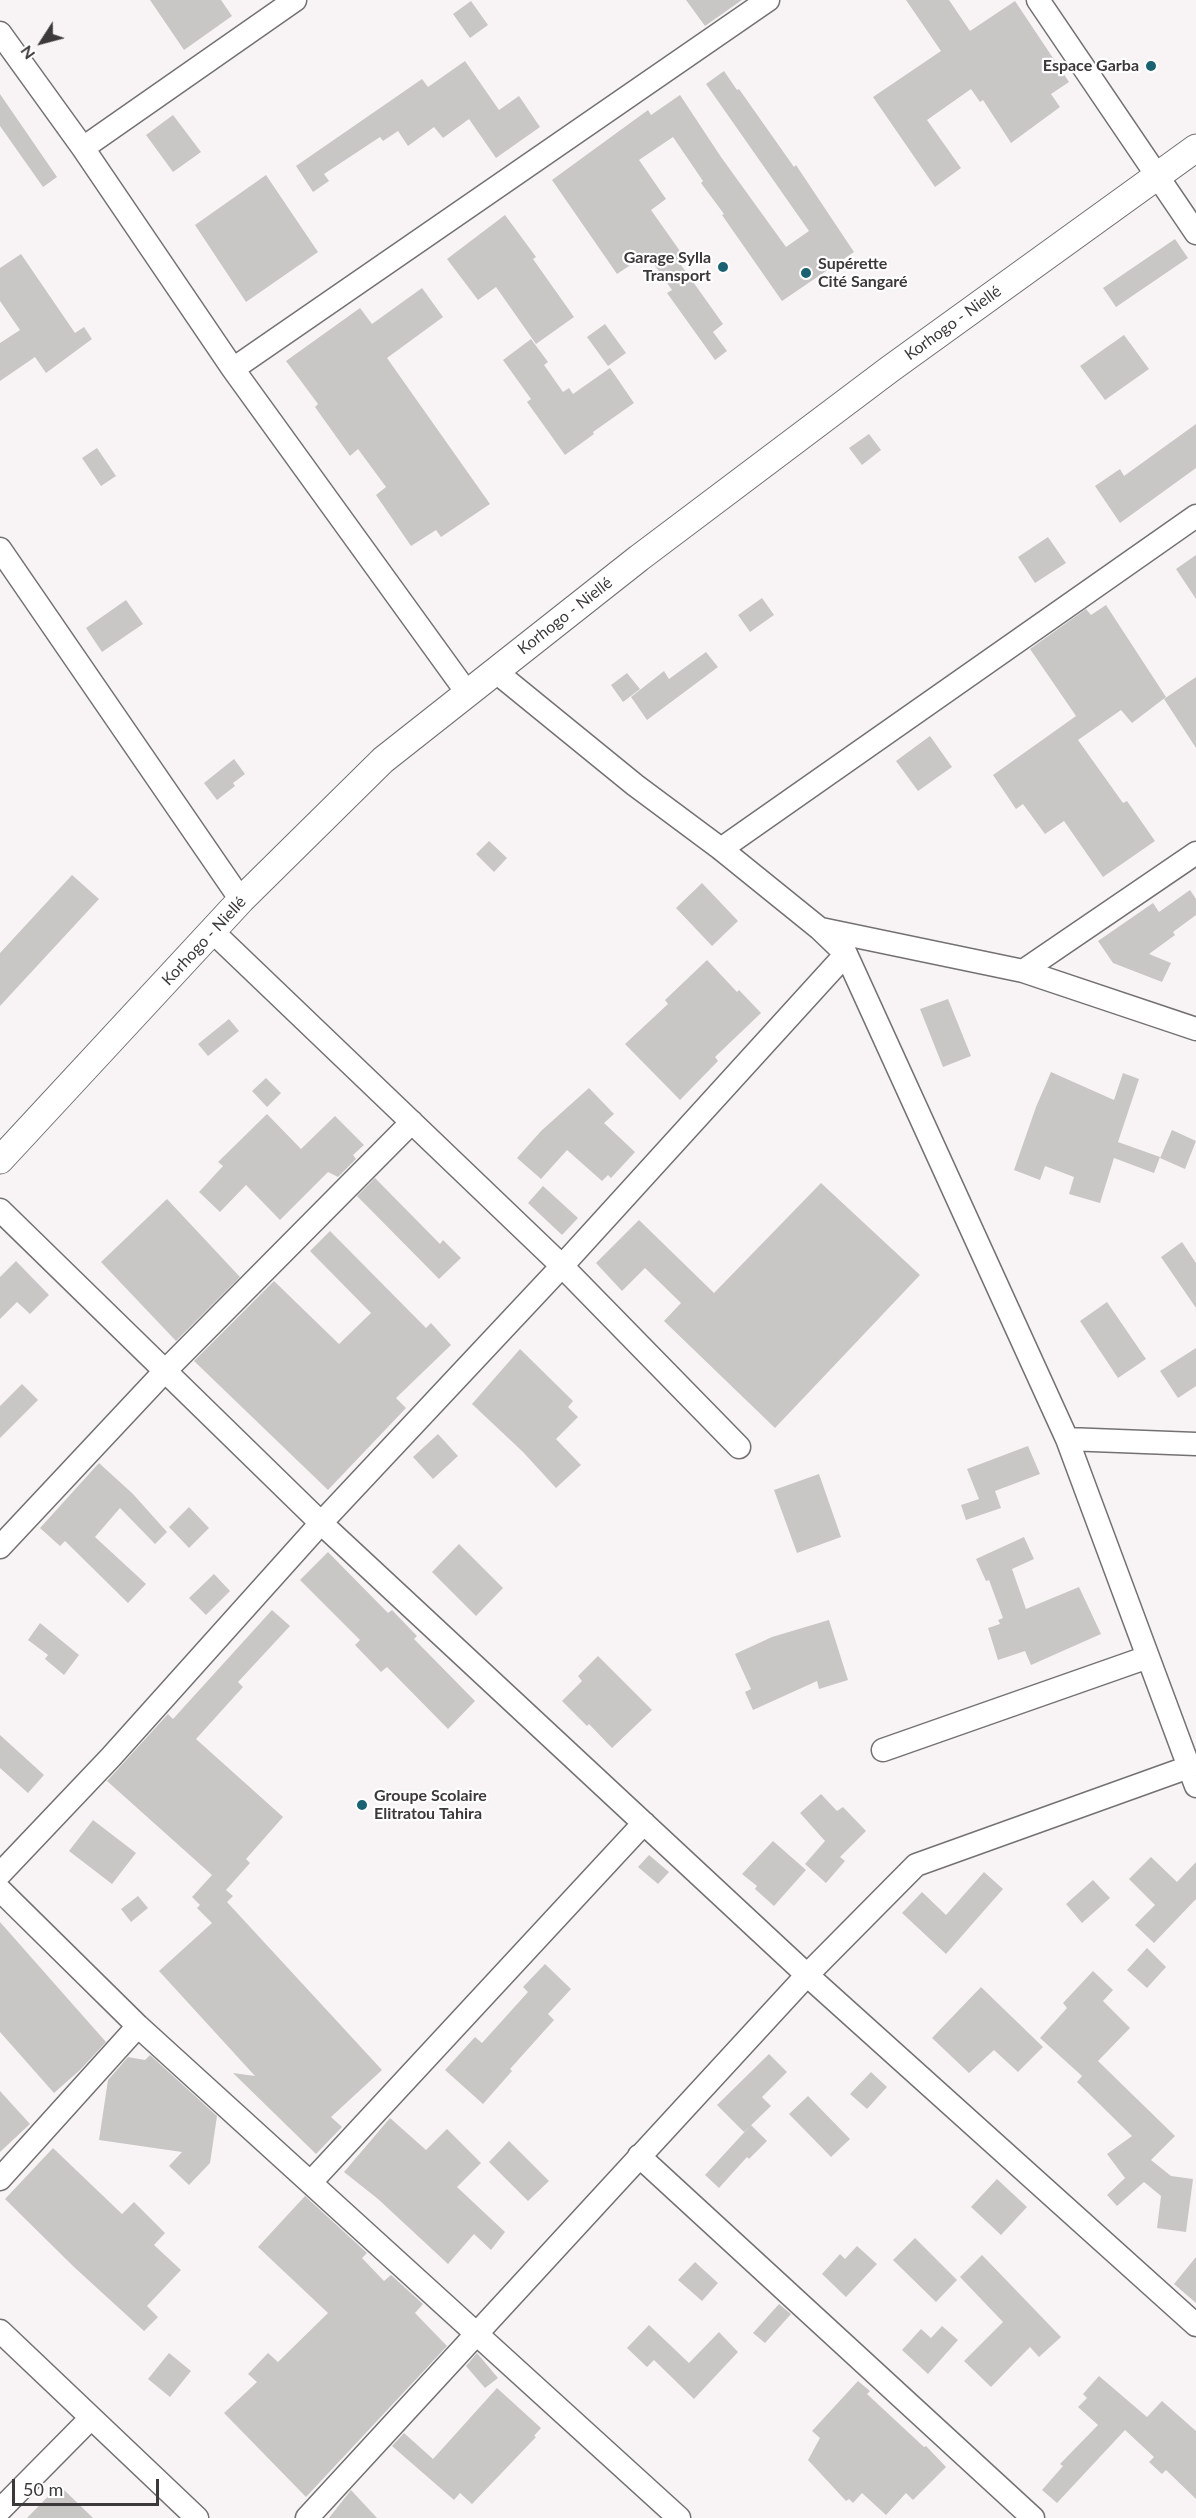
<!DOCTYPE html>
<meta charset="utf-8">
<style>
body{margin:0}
#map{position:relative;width:1196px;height:2518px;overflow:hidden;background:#f8f4f5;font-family:Lato,sans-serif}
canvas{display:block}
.north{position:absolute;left:12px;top:12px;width:60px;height:60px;-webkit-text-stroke:4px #fff;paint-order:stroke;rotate:234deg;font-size:16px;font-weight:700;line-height:24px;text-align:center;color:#3b393a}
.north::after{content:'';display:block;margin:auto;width:21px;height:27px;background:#3b393a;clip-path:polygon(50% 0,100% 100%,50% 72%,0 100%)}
.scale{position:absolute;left:12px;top:2479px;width:147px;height:27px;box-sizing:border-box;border:3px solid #3b393a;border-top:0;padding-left:8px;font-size:18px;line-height:21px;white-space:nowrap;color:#3b393a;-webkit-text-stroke:4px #fff;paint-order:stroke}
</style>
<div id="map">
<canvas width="1196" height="2518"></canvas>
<div class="north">N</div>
<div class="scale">50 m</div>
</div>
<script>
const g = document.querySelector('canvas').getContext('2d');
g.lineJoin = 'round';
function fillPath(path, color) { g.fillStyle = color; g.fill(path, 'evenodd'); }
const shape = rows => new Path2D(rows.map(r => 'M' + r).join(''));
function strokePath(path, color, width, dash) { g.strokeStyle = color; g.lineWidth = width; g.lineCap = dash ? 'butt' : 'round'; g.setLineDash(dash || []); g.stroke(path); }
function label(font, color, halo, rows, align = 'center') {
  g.font = font + ' Lato,sans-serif'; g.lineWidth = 4.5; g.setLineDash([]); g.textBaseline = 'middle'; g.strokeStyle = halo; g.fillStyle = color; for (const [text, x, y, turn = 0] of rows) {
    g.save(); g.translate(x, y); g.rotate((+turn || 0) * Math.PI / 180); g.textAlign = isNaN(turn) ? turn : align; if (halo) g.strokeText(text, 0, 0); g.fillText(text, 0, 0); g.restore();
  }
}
fillPath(shape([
 [150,0,221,0,232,16,184,50],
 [686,0,742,0,705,26],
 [906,0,949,0,970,31,1015,1,1069,82,1051,94,1060,107,1011,143,983,100,980,102,971,89,927,120,961,168,935,187,873,97,941,51],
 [471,1,488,25,470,38,453,14],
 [465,61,499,110,519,96,540,127,496,158,469,119,443,138,434,127,408,146,398,131,383,141,380,137,324,174,329,181,313,192,296,166,422,79,428,87],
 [724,71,737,90,739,89,794,167,796,165,854,252,782,301,722,215,724,214,701,183,703,181,673,137,639,160,666,199,651,210,687,261,681,265,723,324,713,332,727,351,715,360,667,293,672,290,647,254,617,274,552,180,648,110,651,115,680,95,721,157,786,247,809,231,706,84],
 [0,94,57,177,43,187,0,126],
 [173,115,201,152,173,172,146,135],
 [266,175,318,252,246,302,195,225],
 [505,215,536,257,533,259,574,317,536,344,496,287,478,300,447,259],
 [1175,239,1188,258,1116,307,1103,288],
 [21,254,75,333,84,327,92,339,46,373,35,357,0,381,0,343,20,330,0,301,0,268],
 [422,288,443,317,387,358,490,504,441,537,436,530,411,546,376,495,386,487,358,449,350,456,315,407,318,404,286,361,360,308,372,324],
 [605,324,626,353,608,366,587,337],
 [1124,335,1149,369,1105,400,1080,366],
 [531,339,548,362,544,365,563,392,569,388,573,394,610,368,634,403,593,432,594,434,565,455,527,402,531,399,503,360],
 [1196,424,1196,468,1120,523,1095,486,1120,469,1124,476],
 [869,434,881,450,862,465,849,448],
 [97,448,116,476,101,486,82,458],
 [1048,537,1066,563,1035,583,1018,557],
 [1196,555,1196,599,1176,569],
 [762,598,774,615,750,632,738,615],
 [126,600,143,624,102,652,86,628],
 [1106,605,1166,697,1132,723,1121,710,1078,740,1123,803,1127,801,1155,841,1103,877,1064,821,1045,834,1023,804,1016,809,993,775,1076,716,1030,649,1086,609,1091,615],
 [706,652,718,667,647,720,631,697,664,671,669,679],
 [627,673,640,689,623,702,611,685],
 [1196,677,1196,748,1164,699],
 [930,736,952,767,918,791,896,761],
 [234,759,245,774,233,783,235,786,217,800,204,783],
 [489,841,507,858,494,872,476,854],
 [72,875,99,899,0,1006,0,953],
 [702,883,738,921,712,946,676,908],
 [1190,890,1196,899,1196,915,1173,932,1175,935,1149,954,1171,963,1162,982,1113,963,1098,941,1153,903,1159,912],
 [707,960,737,992,739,990,761,1013,715,1057,718,1061,680,1100,625,1044,668,1004,665,1000],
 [948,999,971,1056,943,1067,920,1009],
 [229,1019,239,1031,208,1056,198,1044],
 [1051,1072,1114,1100,1123,1073,1139,1079,1118,1142,1160,1157,1154,1173,1114,1158,1100,1203,1069,1194,1074,1177,1045,1166,1040,1180,1014,1170,1036,1107],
 [266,1078,281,1093,267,1107,252,1091],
 [589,1088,614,1114,604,1123,635,1152,611,1178,608,1175,602,1181,567,1150,541,1179,517,1158,541,1131],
 [267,1114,301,1149,335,1116,364,1145,353,1155,356,1159,338,1177,328,1172,280,1220,246,1185,220,1212,199,1192,223,1166,218,1162],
 [1172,1130,1196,1141,1185,1169,1160,1158],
 [375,1178,440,1244,443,1240,461,1258,439,1279,357,1196],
 [821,1183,920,1275,775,1428,664,1321,681,1303,645,1268,622,1291,596,1263,639,1220,714,1293],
 [543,1186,578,1218,562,1235,528,1203],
 [167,1199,240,1277,176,1341,101,1262],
 [330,1231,426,1328,431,1323,451,1345,396,1398,406,1408,328,1490,194,1361,274,1281,339,1344,371,1313,310,1251],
 [1182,1242,1196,1263,1196,1308,1161,1257],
 [16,1261,49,1295,30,1314,17,1302,0,1319,0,1277],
 [1107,1302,1146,1359,1118,1378,1080,1321],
 [1196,1348,1196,1386,1178,1398,1160,1371],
 [520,1349,573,1401,568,1407,578,1417,556,1439,581,1465,556,1488,523,1452,472,1404],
 [22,1384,38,1400,0,1438,0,1406],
 [438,1434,458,1456,433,1479,413,1457],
 [1028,1446,1040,1474,995,1491,1001,1508,966,1520,961,1505,979,1499,967,1469],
 [99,1463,133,1494,167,1532,155,1544,120,1508,95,1537,146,1584,128,1603,65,1541,60,1546,40,1528],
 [819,1474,841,1537,797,1553,774,1490],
 [189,1507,209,1528,189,1548,169,1527],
 [1024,1537,1034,1559,1012,1569,1026,1609,1079,1587,1101,1634,1031,1665,1025,1651,998,1660,988,1628,1000,1624,998,1620,1003,1618,989,1580,986,1581,976,1559],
 [459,1544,503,1588,476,1616,432,1572],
 [328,1552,388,1613,392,1610,417,1636,414,1639,475,1701,448,1729,387,1667,381,1672,355,1645,360,1640,300,1580],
 [214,1574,230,1591,206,1615,189,1598],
 [272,1610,290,1626,238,1682,243,1687,196,1739,283,1817,246,1859,250,1863,226,1890,233,1896,227,1902,382,2070,331,2117,342,2127,316,2154,233,2073,255,2076,159,1971,212,1923,197,1908,200,1905,192,1897,212,1875,107,1781,168,1714,173,1719],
 [829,1620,848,1680,819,1689,817,1681,753,1710,745,1692,751,1689,735,1654,772,1637],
 [40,1623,79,1655,64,1675,45,1659,48,1655,28,1640],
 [598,1656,652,1710,612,1748,589,1724,587,1726,562,1701,582,1681,578,1676],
 [0,1735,44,1775,28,1793,0,1768],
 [821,1794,837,1811,843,1807,866,1831,840,1857,845,1861,826,1883,805,1864,825,1841,800,1813],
 [93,1820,136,1853,112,1884,69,1851],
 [773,1841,806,1870,774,1906,755,1889,757,1886,742,1874],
 [649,1855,669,1872,658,1884,638,1867],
 [1151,1857,1177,1882,1196,1862,1196,1899,1154,1943,1135,1925,1155,1905,1129,1879],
 [984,1872,1003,1889,946,1954,902,1913,922,1892,946,1915],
 [1093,1880,1110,1898,1082,1923,1066,1904],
 [138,1896,148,1908,131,1922,121,1909],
 [0,1922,106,2042,80,2070,54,2093,0,2032],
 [1147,1948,1166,1967,1147,1988,1127,1970],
 [545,1964,571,1989,548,2014,554,2020,510,2069,512,2071,483,2104,445,2070,475,2037,482,2043,528,1992,523,1987],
 [1093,1971,1113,1990,1103,2001,1130,2028,1098,2061,1175,2136,1151,2160,1171,2176,1193,2179,1186,2232,1157,2228,1161,2196,1144,2182,1117,2206,1107,2195,1125,2178,1107,2154,1132,2136,1077,2082,1082,2076,1040,2038,1067,2008,1063,2003],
 [981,1987,1043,2047,1018,2072,994,2050,969,2073,932,2038],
 [769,2054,787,2072,762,2097,771,2106,744,2132,717,2105],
 [150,2055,217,2116,210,2163,189,2185,169,2166,182,2152,99,2140,108,2080,128,2057,145,2060],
 [871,2072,887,2087,867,2109,850,2094],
 [0,2091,30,2124,0,2152],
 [808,2096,850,2139,831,2157,789,2114],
 [390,2118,426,2150,447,2129,481,2163,457,2187,505,2232,491,2250,474,2234,448,2264,378,2199,344,2172],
 [751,2125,767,2141,749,2159,747,2157,719,2188,705,2175],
 [509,2141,549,2181,528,2201,489,2162],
 [53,2148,122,2214,134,2202,165,2233,154,2245,181,2270,147,2306,158,2317,144,2331,74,2267,5,2199],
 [997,2179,1027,2207,1001,2235,971,2207],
 [305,2196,367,2253,362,2258,384,2281,391,2275,423,2304,415,2313,447,2346,306,2497,224,2413,257,2382,248,2374,268,2353,278,2362,328,2313,258,2247],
 [915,2238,957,2280,936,2302,893,2260],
 [857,2246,877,2264,846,2297,822,2274,840,2254,845,2259],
 [982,2255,1061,2337,1039,2357,1030,2347,991,2387,964,2361,1003,2322,960,2277],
 [1196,2257,1196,2303,1174,2284],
 [695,2262,718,2283,702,2301,678,2280],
 [779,2304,791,2314,765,2343,753,2333],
 [649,2325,689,2363,719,2332,738,2352,694,2399,654,2360,647,2367,627,2348],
 [942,2326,958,2340,928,2374,902,2350,921,2329,931,2338],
 [169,2353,191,2371,170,2397,148,2379],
 [477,2353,498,2378,485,2388,466,2366],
 [1099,2376,1147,2417,1162,2401,1196,2431,1196,2499,1166,2470,1162,2474,1149,2462,1154,2457,1125,2430,1057,2503,1042,2490,1063,2466,1060,2464,1098,2425,1078,2407,1087,2398,1083,2394],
 [858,2381,870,2391,867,2394,924,2447,926,2446,946,2467,913,2500,906,2493,886,2515,862,2493,853,2503,849,2499,846,2501,808,2460,820,2438,812,2431],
 [497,2388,541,2428,534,2436,536,2437,472,2504,460,2493,454,2500,392,2446,404,2433,433,2459],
 [59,2485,93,2518,27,2518],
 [351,2490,377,2518,329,2518]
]), '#c9c6c6');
const minor = shape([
 [1038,0,1196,233],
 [0,33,83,148,233,369,468,694],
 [83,148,295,0],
 [233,369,768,0],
 [0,549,241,900],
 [495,671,635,785,721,849,820,929,846,954,1067,1439,1196,1786],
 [721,849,1196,516],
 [821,929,1023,971,1196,1029],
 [213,932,562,1266,739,1447],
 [1023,971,1196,853],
 [0,1210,321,1523,807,1975,1196,2325],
 [1067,1439,1196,1444],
 [0,1547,165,1371,412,1122],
 [883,1750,1148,1657],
 [0,1874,111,1757,321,1523,562,1266,846,954],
 [0,1890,138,2026,679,2518],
 [639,2156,1033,2518],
 [0,2179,138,2026],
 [311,2182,644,1823],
 [0,2331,197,2518],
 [0,2510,91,2418],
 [307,2518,807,1975,916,1865,1189,1767]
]);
const major = shape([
 [0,1160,241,900,383,760,639,558,890,369,1196,148]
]);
strokePath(minor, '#747172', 25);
strokePath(major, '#747172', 29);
strokePath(minor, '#fff', 22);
strokePath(major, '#fff', 27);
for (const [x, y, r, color] of [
 [1151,66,6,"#1a6271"],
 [723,267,6,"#1a6271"],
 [806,273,6,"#1a6271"],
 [362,1805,6,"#1a6271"]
]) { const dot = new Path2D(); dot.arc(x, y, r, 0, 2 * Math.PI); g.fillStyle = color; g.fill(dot); strokePath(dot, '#fff', 2); }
label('bold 16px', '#3b393a', '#fff', [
 ["Espace Garba",1139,66],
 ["Garage Sylla",711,258],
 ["Transport",711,276],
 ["Supérette",818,264,"left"],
 ["Cité Sangaré",818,282,"left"],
 ["Groupe Scolaire",374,1796,"left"],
 ["Elitratou Tahira",374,1814,"left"]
], 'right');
label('16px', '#3b393a', '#fff', [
 ["Korhogo - Niellé",953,323,-36],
 ["Korhogo - Niellé",565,616,-38],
 ["Korhogo - Niellé",204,941,-47]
]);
</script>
